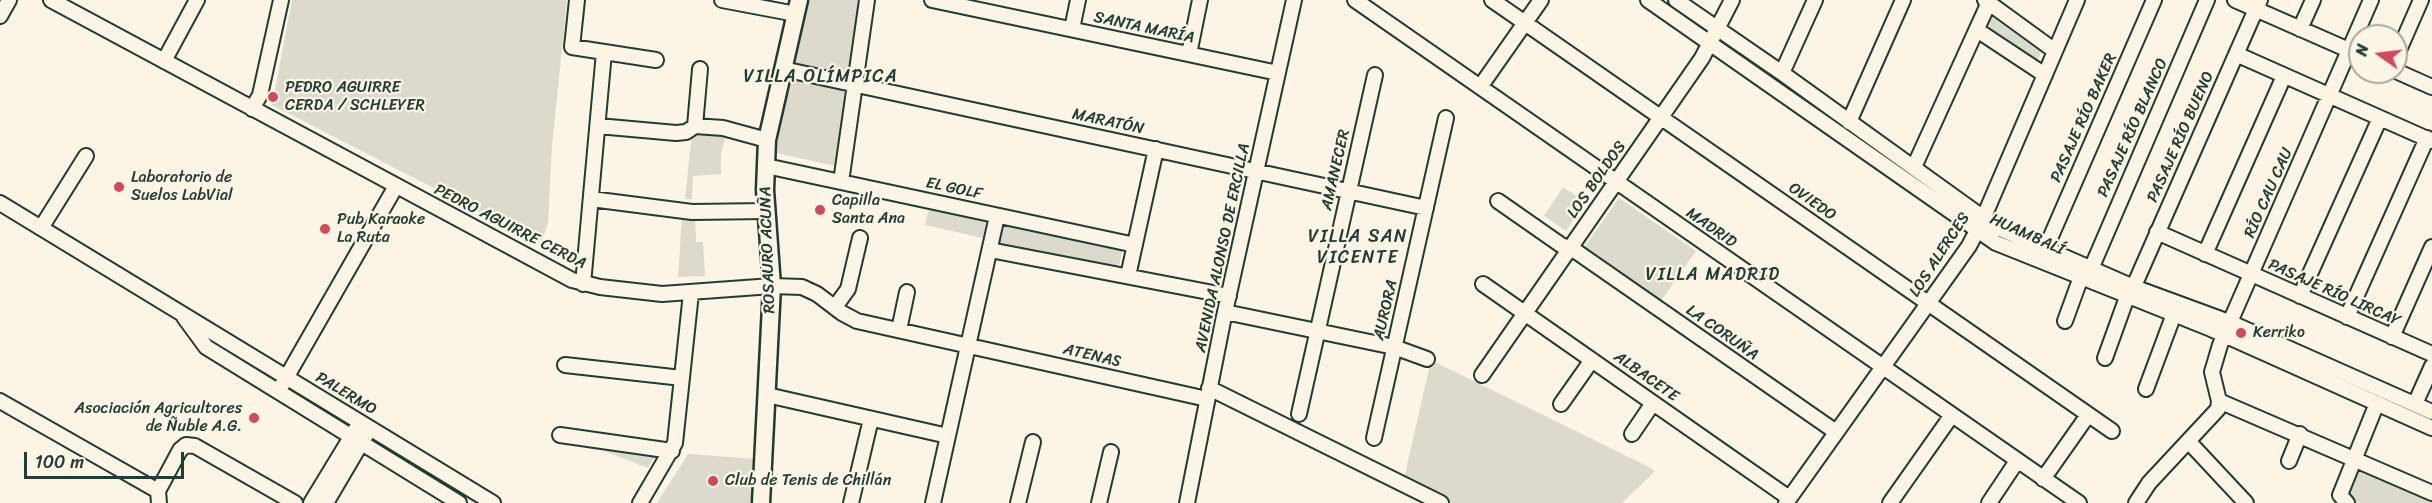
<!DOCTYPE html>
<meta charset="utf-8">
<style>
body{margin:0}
#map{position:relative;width:2432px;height:503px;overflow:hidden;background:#fcf5e5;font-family:Sriracha,sans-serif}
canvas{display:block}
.north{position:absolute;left:2348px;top:24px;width:60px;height:60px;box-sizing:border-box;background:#fcf5e5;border:2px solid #a4ab9e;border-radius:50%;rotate:284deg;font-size:16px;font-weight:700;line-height:24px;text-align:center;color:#1f3d34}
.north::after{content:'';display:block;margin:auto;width:21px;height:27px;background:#d1495b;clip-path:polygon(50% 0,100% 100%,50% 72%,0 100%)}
.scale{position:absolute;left:24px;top:452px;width:160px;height:27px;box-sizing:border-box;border:3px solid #1f3d34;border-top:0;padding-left:8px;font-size:18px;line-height:21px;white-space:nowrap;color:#1f3d34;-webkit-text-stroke:4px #fcf5e5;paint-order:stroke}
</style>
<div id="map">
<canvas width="2432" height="503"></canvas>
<div class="north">N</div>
<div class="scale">100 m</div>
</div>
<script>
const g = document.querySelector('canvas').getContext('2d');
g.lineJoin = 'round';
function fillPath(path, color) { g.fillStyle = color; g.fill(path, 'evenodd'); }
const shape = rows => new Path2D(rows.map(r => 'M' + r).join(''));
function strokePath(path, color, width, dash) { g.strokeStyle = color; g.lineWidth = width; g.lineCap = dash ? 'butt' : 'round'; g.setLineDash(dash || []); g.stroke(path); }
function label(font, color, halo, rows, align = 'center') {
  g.font = font + ' Sriracha,sans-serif'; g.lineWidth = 4.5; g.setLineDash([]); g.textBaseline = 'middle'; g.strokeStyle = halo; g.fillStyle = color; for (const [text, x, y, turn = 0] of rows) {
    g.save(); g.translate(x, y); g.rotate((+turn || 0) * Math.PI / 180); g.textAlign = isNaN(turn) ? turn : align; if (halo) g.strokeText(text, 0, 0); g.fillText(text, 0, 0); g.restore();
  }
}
fillPath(shape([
 [292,0,567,0,552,146,548,223,543,238,538,242,530,240,447,195,272,105],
 [809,0,860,0,839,167,777,153,778,131],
 [1993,13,2044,47,2034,68,1984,33],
 [692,132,726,134,721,153,721,174,693,176,692,199,685,199],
 [1563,187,1585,202,1566,231,1544,216],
 [1619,198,1696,251,1660,302,1583,249],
 [929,209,986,222,983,238,925,225],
 [695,214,696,242,703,242,705,276,678,277,682,215],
 [1002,220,1123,246,1118,272,997,246],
 [1431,360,1647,466,1655,471,1622,503,1453,503,1404,479],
 [377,433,491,503,473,503,372,442],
 [576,440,658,451,648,468],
 [688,454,757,459,753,503,657,503],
 [2359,463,2432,496,2432,503,2351,503,2344,496]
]), '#dcdacc');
const minor = shape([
 [51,0,572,280,600,287,662,294,772,286,802,287,817,294,842,313,857,321,1207,399],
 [577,0,572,47,656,60],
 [722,0,796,14],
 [932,0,1278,73],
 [1355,0,2079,503],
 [1492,0,2112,431],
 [1648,0,1996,243,2211,329,2432,428],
 [1676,0,1782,73,1996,227,2131,286,2229,322,2432,412],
 [1985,0,2055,51],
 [2235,0,2360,55],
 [0,16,9,0],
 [1072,29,1078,0],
 [2300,29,2313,0],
 [1977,30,2045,75],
 [1189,54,1200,0],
 [2236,54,2432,141],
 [2396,57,2421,0],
 [164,61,197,0],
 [783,69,1426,208],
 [2396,71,2432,87],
 [1782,73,1815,0],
 [1480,87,1541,0],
 [252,109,260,95,281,0],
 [1849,122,1903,0],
 [598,126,676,133,686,132,695,126,723,128,767,140],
 [695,126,700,69],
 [766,166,1135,245],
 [1914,167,1990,0],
 [841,182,867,0],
 [591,199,692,212,766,211],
 [1498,201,1561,245,1577,252,1836,432],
 [0,203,493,503],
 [41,228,86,156],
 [2157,232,2432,354],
 [990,250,1229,296],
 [2045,250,2154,0],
 [2205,254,2284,76],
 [2091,269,2207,0],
 [1128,276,1156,149],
 [583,284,604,52],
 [1483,284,1789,498],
 [2134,286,2260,0],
 [2300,296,2380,118],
 [835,307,848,289,860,238],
 [1225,312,1394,347,1427,359],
 [184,317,206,347,459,503],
 [2347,317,2427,138],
 [2065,321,2081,277],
 [899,330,907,292],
 [2392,337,2432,247],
 [2105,358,2127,297],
 [565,365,682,378],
 [1482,375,1702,58,1732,0],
 [282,385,396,186],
 [1209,388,1441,503],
 [2146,389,2174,314],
 [767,395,948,436],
 [0,401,158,491],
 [2219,401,2432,493],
 [1561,404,1592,360],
 [2415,404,2432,366],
 [1299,414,1375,75],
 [1632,434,1653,403],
 [560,435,672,451],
 [1374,438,1446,118],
 [2189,442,2246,503],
 [2289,461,2300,434],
 [2043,479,2088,415],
 [159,503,158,491,180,450,186,445,195,446,295,503],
 [311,503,356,429],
 [326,503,366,435],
 [640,503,675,443,691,293],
 [851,503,871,419],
 [933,503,997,216],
 [1018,503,1033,442],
 [1099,503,1111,452],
 [1187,503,1223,321,1294,0],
 [1786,503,1969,246,1983,219,2077,0],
 [1890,503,1952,415],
 [1989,503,2017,461],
 [2136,503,2149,483,2218,409,2219,401,2212,372,2220,345,2371,0],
 [2347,503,2340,495,2377,403]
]);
const major = shape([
 [761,503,772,286,765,190,767,140,799,0]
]);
strokePath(minor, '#1f3d34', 18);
strokePath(major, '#1f3d34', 21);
strokePath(minor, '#fcf5e5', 14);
strokePath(major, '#fcf5e5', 16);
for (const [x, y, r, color] of [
 [273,97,6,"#d1495b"],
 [119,187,6,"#d1495b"],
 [820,210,6,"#d1495b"],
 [325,229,6,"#d1495b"],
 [2241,333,6,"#d1495b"],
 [254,418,6,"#d1495b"],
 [713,481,6,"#d1495b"]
]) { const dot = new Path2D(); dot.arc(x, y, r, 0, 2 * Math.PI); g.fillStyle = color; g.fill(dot); strokePath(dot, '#fcf5e5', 2); }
label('16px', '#1f3d34', '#fcf5e5', [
 ["SANTA MARÍA",1144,28,12],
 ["PASAJE RÍO BAKER",2084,118,-66],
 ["MARATÓN",1108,122,12],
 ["PASAJE RÍO BLANCO",2133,128,-66],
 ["PASAJE RÍO BUENO",2181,137,-66],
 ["AMANECER",1336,170,-77],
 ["LOS BOLDOS",1597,180,-55],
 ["EL GOLF",954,189,12],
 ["RÍO CAU CAU",2269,193,-66],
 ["OVIEDO",1812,202,35],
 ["PEDRO AGUIRRE CERDA",510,227,27],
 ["MADRID",1711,228,35],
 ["HUAMBALÍ",2027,235,24],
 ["AVENIDA ALONSO DE ERCILLA",1223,248,-78],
 ["ROSAURO ACUÑA",768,250,-92],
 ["LOS ALERCES",1940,255,-57],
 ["PASAJE RÍO LIRCAY",2334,293,24],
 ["AURORA",1386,310,-77],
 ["LA CORUÑA",1722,333,35],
 ["ATENAS",1092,356,13],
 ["ALBACETE",1646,377,35],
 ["PALERMO",346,394,31]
]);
label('16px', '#1f3d34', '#fcf5e5', [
 ["PEDRO AGUIRRE",285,88],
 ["CERDA / SCHLEYER",285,106],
 ["Laboratorio de",131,178],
 ["Suelos LabVial",131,196],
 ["Capilla",832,201],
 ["Santa Ana",832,219],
 ["Pub Karaoke",337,220],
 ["La Ruta",337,238],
 ["Kerriko",2253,333],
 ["Asociación Agricultores",242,409,"right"],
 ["de Ñuble A.G.",242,427,"right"],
 ["Club de Tenis de Chillán",725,481]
], 'left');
g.letterSpacing = '1.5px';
label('18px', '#1f3d34', '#fcf5e5', [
 ["VILLA OLÍMPICA",821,77],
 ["VILLA SAN",1358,237],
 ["VICENTE",1358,258],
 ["VILLA MADRID",1713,275]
]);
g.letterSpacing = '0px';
</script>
